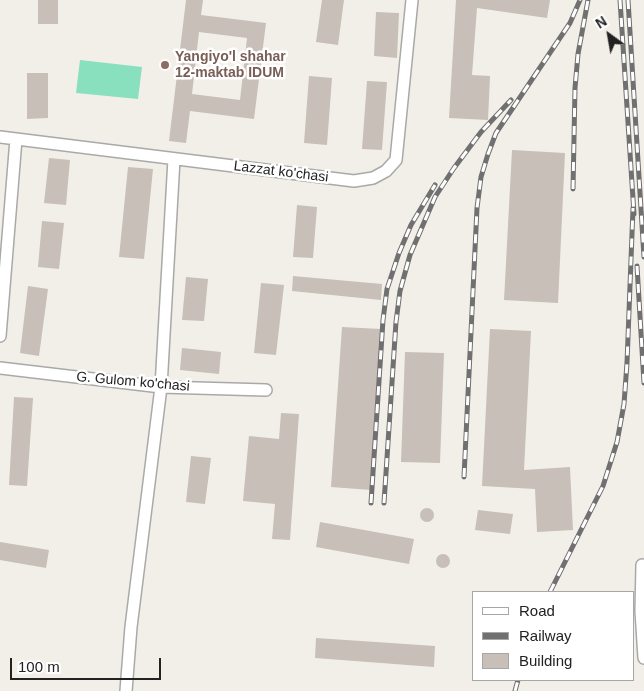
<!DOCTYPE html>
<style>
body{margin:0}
#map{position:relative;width:644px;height:691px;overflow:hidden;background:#f2efe9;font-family:Arial,sans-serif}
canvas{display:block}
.legend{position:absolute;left:472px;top:591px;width:162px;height:90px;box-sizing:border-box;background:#fff;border:1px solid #a7a7a7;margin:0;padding:6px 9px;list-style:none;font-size:15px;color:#222}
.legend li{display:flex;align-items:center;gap:10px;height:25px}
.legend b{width:25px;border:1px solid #a7a7a7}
.north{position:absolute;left:584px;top:10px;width:50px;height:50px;-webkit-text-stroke:4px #fff;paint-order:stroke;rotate:328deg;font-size:14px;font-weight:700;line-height:20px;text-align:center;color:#222}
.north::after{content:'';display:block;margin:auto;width:18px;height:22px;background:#222;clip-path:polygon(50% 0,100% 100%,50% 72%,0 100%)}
.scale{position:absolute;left:10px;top:658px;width:151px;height:22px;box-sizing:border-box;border:2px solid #222;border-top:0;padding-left:6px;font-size:15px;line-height:18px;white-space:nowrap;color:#222;-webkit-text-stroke:4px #fff;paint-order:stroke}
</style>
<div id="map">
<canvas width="644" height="691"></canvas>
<ul class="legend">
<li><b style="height:6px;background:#fff"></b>Road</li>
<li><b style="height:6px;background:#707070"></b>Railway</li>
<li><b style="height:14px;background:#c7bfb8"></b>Building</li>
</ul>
<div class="north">N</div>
<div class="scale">100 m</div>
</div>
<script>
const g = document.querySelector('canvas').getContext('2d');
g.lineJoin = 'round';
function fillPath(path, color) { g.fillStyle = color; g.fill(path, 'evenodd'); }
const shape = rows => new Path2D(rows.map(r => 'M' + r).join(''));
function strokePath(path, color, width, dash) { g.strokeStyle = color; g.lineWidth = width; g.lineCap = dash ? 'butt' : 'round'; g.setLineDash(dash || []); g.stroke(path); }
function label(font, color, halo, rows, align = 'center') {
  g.font = font + ' Arial,sans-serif'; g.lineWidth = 5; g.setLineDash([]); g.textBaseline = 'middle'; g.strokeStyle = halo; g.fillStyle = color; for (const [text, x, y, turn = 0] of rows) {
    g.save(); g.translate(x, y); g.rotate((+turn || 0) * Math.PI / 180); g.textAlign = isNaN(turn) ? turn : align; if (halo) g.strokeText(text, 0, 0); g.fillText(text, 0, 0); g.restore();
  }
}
fillPath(shape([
 [80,60,142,67,138,99,76,93]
]), '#88e0be');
fillPath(shape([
 [38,0,58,0,58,24,38,24],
 [186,0,203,0,201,15,266,23,254,119,190,111,186,143,169,141],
 [199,32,247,38,240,100,192,94],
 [322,0,344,0,338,45,316,42],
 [456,0,550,0,547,18,477,8,472,75,490,76,488,120,449,118],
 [376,12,399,13,397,58,374,56],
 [27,73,48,73,48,118,27,119],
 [309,76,332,78,327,145,304,143],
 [367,81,387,82,382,150,362,149],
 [512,150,565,153,558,303,504,300],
 [49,158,70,160,66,205,44,203],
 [128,167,153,169,144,259,119,257],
 [297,205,317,207,313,258,293,257],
 [42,221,64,223,59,269,38,267],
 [293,276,382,284,381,300,292,291],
 [186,277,208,279,204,321,182,320],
 [261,283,284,285,276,355,254,353],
 [28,286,48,289,39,356,20,353],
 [342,327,381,329,371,490,331,487],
 [490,329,531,331,524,470,570,467,573,530,537,532,535,489,482,486],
 [182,348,221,352,219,374,180,370],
 [405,352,444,353,440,463,401,462],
 [14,397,33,398,27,486,9,485],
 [281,413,299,414,290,540,272,539,275,504,243,501,249,436,279,439],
 [191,456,211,458,205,504,186,502],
 '420 515a7 7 0 1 1 14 0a7 7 0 1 1-14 0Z',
 [478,510,513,514,510,534,475,530],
 [320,522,414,539,409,564,316,547],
 [0,542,49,550,46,568,0,560],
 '436 561a7 7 0 1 1 14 0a7 7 0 1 1-14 0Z',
 [316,638,435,646,434,667,315,658]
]), '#c7bfb8');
const minor = shape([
 [0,137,354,181,373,178,386,171,396,160,412,0],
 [0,336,16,139],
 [0,368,161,387,266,390],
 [642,565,641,611,644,658],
 [126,691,131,627,161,387,174,159]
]);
strokePath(minor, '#a9a9a9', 14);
strokePath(minor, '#fff', 11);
const rail = shape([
 [620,0,634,214],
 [628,0,644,257],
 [573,189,575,88,578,54,588,0],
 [637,266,644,383],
 [464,477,477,208,481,177,488,154,496,133,570,23,580,0],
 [371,503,383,320,387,289,399,253,411,225,435,185],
 [384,503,396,322,400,291,410,255,435,197,454,168,481,132,511,100],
 [550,592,603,486,617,442,624,404,627,363,633,208],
 [515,691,518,680]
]);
strokePath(rail, '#707070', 5);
strokePath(rail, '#fff', 3, [9]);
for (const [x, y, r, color] of [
 [165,65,5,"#8d6e63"]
]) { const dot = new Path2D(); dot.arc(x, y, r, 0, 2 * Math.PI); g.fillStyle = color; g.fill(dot); strokePath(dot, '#fff', 2); }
label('bold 14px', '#785e54', '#fff', [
 ["Yangiyo'l shahar",175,57],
 ["12-maktab IDUM",175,73]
], 'left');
label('14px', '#222', '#fff', [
 ["Lazzat ko'chasi",281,172,7],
 ["G. Gulom ko'chasi",133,382,5]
]);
</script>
